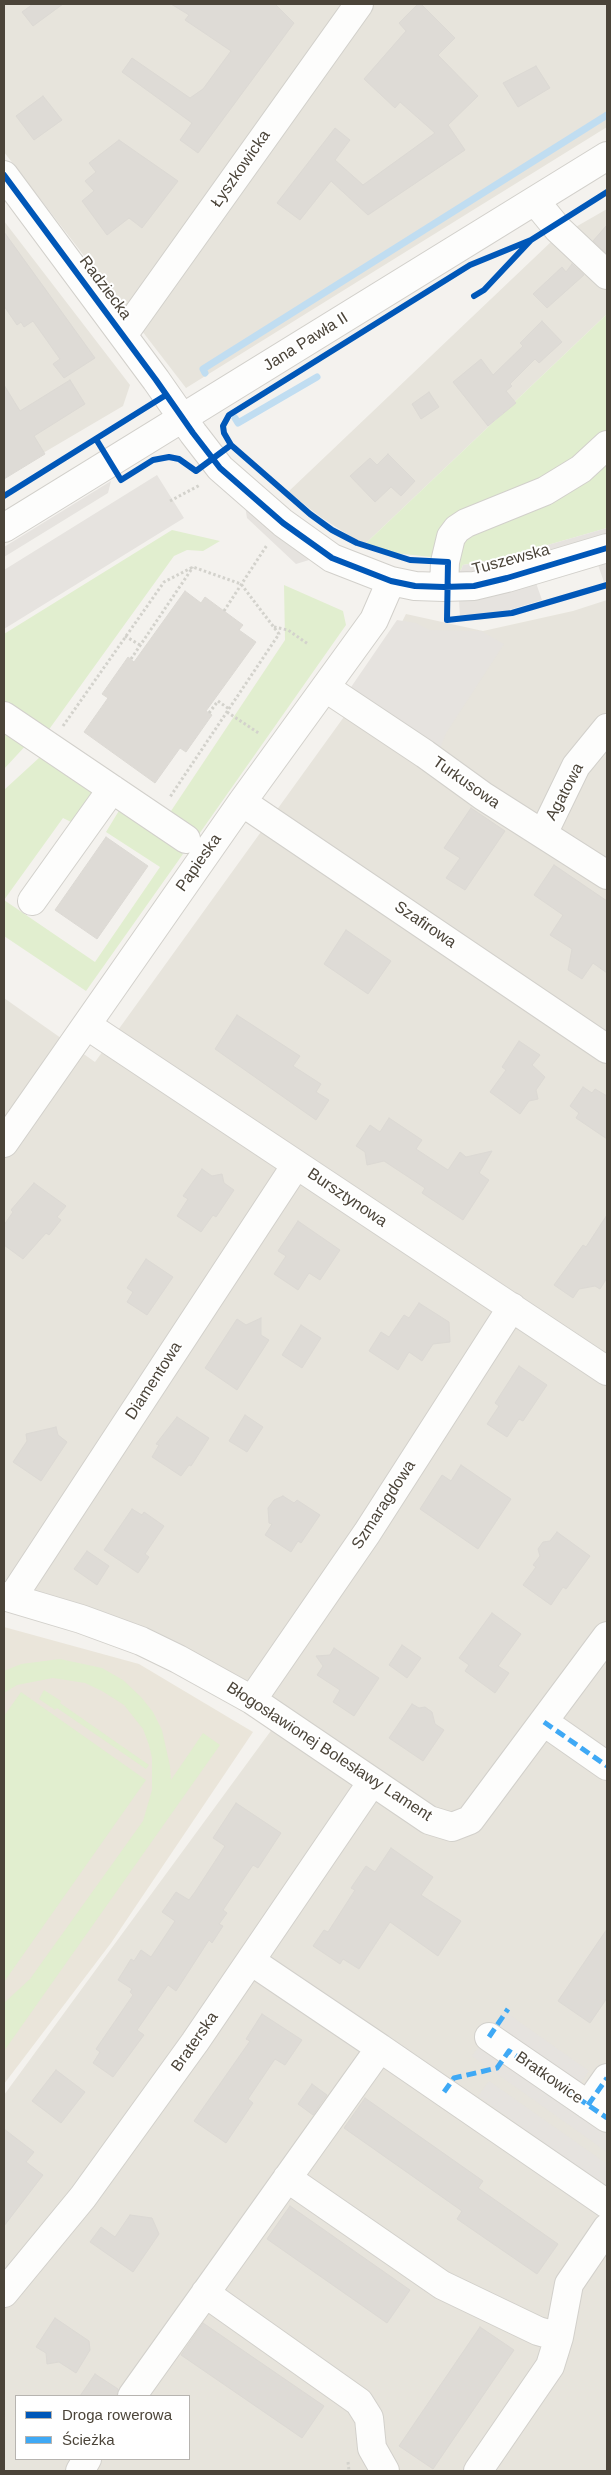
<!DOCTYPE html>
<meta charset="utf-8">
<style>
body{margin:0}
#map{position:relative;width:611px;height:2475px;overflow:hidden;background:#f4f2ee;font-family:Arial,sans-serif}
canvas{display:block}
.frame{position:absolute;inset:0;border:5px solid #4b4439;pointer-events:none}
.legend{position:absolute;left:15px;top:2395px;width:175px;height:65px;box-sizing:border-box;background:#fff;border:1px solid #b7b4b0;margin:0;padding:6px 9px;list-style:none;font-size:15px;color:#4b4439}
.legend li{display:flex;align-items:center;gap:10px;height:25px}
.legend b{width:25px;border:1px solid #b7b4b0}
</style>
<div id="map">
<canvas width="611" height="2475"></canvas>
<div class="frame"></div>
<ul class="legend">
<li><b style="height:6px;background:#0057b8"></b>Droga rowerowa</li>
<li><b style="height:6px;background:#3fa9f5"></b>Ścieżka</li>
</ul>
</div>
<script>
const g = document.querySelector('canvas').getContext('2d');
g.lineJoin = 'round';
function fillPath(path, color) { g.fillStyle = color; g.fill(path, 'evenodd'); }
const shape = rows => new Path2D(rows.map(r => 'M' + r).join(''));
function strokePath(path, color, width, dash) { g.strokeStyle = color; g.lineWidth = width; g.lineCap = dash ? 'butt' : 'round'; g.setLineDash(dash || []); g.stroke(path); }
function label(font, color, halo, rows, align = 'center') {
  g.font = font + ' Arial,sans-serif'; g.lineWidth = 4; g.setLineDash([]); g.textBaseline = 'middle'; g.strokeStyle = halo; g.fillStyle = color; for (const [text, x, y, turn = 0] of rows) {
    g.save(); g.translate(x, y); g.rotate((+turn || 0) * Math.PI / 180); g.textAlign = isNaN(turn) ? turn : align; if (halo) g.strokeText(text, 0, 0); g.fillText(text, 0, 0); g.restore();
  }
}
fillPath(shape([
 [4,4,607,4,607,127,186,388,4,152],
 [607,209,607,314,364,545,322,518,288,492,553,240],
 [4,221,130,385,123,406,4,476],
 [607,600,607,2471,4,2471,4,2095,281,1717,4,1596,4,998,95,1062,377,671,406,614,483,631,573,611],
 [16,2396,189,2396,189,2459,16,2459]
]), '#e7e4dc');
fillPath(shape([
 [4,1627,139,1664,253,1732,111,1943,4,2084]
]), '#eae5da');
fillPath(shape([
 [607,314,607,528,506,557,463,565,461,570,453,575,450,559,384,552,364,545],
 [172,530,220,541,203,551,187,550,174,556,45,735,4,708,4,634],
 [284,585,343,611,346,625,197,837,167,817,285,640],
 [4,725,29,742,4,769],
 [40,757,96,794,75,824,63,818,4,900,4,790],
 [120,809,183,854,86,991,4,936,4,900,95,962,160,867,106,832],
 [60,1659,102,1668,123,1680,141,1697,153,1712,162,1730,170,1766,171,1780,203,1733,220,1745,4,2051,4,2003,30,1979,143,1821,152,1790,152,1758,149,1745,143,1729,124,1705,102,1691,85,1683,53,1678,17,1685,4,1693,4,1671,21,1664],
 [44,1690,61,1701,60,1703,149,1765,146,1769,57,1708,55,1710,39,1699],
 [21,1692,146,1780,4,1982,4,1716]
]), '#e1eecf');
fillPath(shape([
 [157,475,184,518,4,629,4,570],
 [111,481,108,493,4,557,4,547],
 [245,506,309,560,296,564,247,518],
 [607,528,607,536,508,564,453,575,461,570,463,565,506,557],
 [607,563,607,581,604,582,598,565],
 [536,583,542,600,509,610,460,617,459,600],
 [397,620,416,623,430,630,481,631,504,644,446,733,438,754,347,693],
 [504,2011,589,2071,568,2101,607,2129,607,2152,472,2056],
 [489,2081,607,2164,607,2188,478,2096]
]), '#e6e3df');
strokePath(shape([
 [205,373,203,369,607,115],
 [235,418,238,423,317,377]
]), '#c0ddf1', 7);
const building = shape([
 [33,4,63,4,33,26,22,12,33,4],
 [171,4,275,4,294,23,198,153,180,140,192,123,122,72,132,58,190,98,203,89,231,51,185,20,189,15,171,4],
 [418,4,421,4,455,38,438,55,478,96,448,125,465,150,368,215,331,181,300,220,277,203,335,128,350,140,335,160,363,185,435,133,400,102,395,108,364,79,406,31,399,23,418,4],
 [536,66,550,88,518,107,503,83,536,66],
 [43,96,62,120,34,140,16,116,43,96],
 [119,140,178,181,142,228,129,218,107,235,82,201,94,191,85,181,96,172,89,163,119,140],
 [607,225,607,254,593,241,607,225],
 [4,232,95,358,64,378,53,364,60,359,33,321,24,327,21,322,17,325,4,306,4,232],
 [572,264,584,275,547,308,533,294,562,267,566,272,572,264],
 [542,321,562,342,539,363,535,359,510,384,512,386,506,391,516,403,488,426,453,382,481,359,493,375,523,346,520,343,542,321],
 [70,380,85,404,34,436,45,454,4,479,4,385,20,411,70,380],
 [429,392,439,407,421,419,412,404,429,392],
 [388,454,415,481,401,496,391,487,375,502,350,476,370,458,377,465,388,454],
 [185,591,201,603,205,597,243,625,239,630,256,642,206,711,212,715,186,752,180,748,155,783,84,732,108,698,102,694,128,657,134,662,185,591],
 [471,808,505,831,465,890,446,878,460,858,444,848,471,808],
 [106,837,148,866,97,939,55,910,106,837],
 [554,865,607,901,607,973,593,963,582,979,568,970,572,949,550,935,563,915,534,895,554,865],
 [346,930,391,961,368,994,324,964,346,930],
 [237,1015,300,1056,293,1066,321,1084,316,1092,329,1100,316,1120,215,1049,237,1015],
 [519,1041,540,1055,532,1065,545,1077,536,1090,538,1099,529,1101,520,1114,490,1092,506,1070,502,1067,519,1041],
 [583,1087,592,1093,595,1089,607,1096,607,1139,576,1118,579,1113,570,1106,583,1087],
 [389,1118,422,1140,416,1149,448,1170,460,1152,466,1157,492,1151,479,1173,489,1180,463,1220,422,1193,425,1188,384,1161,367,1165,365,1152,356,1146,370,1125,380,1132,389,1118],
 [202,1169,212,1176,222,1174,224,1183,234,1190,216,1217,213,1215,201,1232,177,1216,188,1199,183,1196,202,1169],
 [34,1183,66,1206,57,1217,61,1220,49,1235,46,1233,23,1259,4,1245,4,1225,13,1212,11,1210,34,1183],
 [607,1215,607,1278,600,1289,595,1286,579,1289,573,1298,554,1285,583,1245,586,1247,607,1215],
 [298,1221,340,1250,320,1280,309,1273,298,1290,274,1274,286,1256,278,1251,298,1221],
 [146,1259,173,1277,147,1315,127,1302,133,1292,127,1288,146,1259],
 [419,1303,449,1322,450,1342,433,1344,422,1361,409,1352,398,1370,369,1351,381,1332,389,1337,404,1315,409,1318,419,1303],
 [261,1318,261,1335,269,1340,237,1390,205,1368,237,1319,246,1325,261,1318],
 [301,1325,321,1338,302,1368,282,1355,301,1325],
 [519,1366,547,1385,523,1421,519,1419,507,1437,487,1424,499,1406,495,1403,519,1366],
 [245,1415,263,1427,247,1452,229,1441,245,1415],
 [177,1417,209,1438,191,1466,189,1465,181,1476,152,1457,159,1445,156,1444,177,1417],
 [56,1427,58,1435,67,1442,41,1481,13,1462,27,1441,26,1434,56,1427],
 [461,1465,511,1499,478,1549,420,1509,442,1475,451,1481,461,1465],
 [283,1496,294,1503,297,1500,320,1515,301,1543,298,1541,291,1552,265,1535,272,1524,269,1523,268,1508,274,1500,283,1496],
 [132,1509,142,1515,144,1512,164,1526,145,1554,149,1557,138,1573,104,1550,132,1509],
 [557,1532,590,1556,566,1589,563,1587,551,1605,523,1585,536,1567,533,1565,540,1556,538,1549,543,1542,550,1541,557,1532],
 [87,1551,109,1566,97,1585,74,1569,87,1551],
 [492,1613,521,1634,498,1666,509,1673,495,1693,465,1671,469,1665,459,1658,492,1613],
 [402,1645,421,1658,407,1678,389,1665,402,1645],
 [334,1648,379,1678,354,1716,333,1702,340,1690,317,1675,323,1666,316,1656,330,1655,334,1648],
 [412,1704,419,1708,425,1707,432,1712,435,1724,444,1730,423,1761,389,1738,412,1704],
 [236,1803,281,1833,258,1868,253,1865,223,1910,227,1913,219,1924,223,1926,212,1943,209,1940,176,1991,168,1985,137,2030,144,2035,113,2077,93,2063,100,2052,96,2049,133,1995,130,1992,132,1989,118,1980,131,1959,134,1961,141,1950,151,1957,175,1921,162,1912,176,1892,189,1900,195,1892,225,1846,213,1838,236,1803],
 [391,1848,433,1877,421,1895,461,1921,438,1956,390,1922,359,1969,343,1959,340,1964,313,1946,324,1930,328,1932,355,1890,351,1888,366,1866,375,1872,391,1848],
 [607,1929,607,1998,590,2023,558,2001,607,1929],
 [262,2014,302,2040,285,2065,275,2059,248,2099,253,2103,226,2143,194,2121,250,2041,246,2039,262,2014],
 [56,2070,85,2092,61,2123,32,2101,56,2070],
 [312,2084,327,2095,313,2115,298,2104,312,2084],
 [365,2098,483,2181,478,2188,558,2244,537,2274,457,2219,462,2211,344,2128,365,2098],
 [4,2129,34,2152,26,2162,43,2175,4,2226,4,2129],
 [290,2206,410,2290,387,2323,267,2239,290,2206],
 [130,2215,152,2218,159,2234,133,2272,90,2242,101,2227,115,2237,130,2215],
 [55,2318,89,2341,90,2350,76,2373,59,2362,47,2364,46,2353,36,2347,55,2318],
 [203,2323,324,2406,302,2438,181,2355,203,2323],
 [480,2327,514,2350,433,2469,399,2446,480,2327],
 [95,2374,118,2389,117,2396,80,2396,95,2374]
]);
fillPath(building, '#dedbd6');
strokePath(building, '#dcd9d4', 1);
const minor = shape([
 [4,175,156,380,193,433,220,468,283,523,332,558,391,581,415,586,444,587,474,586,507,578,607,548],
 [535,201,558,229,607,275],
 [123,335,359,4],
 [4,528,607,156],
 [444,587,445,562,451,537,457,529,466,523,545,491,581,469,607,445],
 [326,688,425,754,483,796,607,875],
 [4,716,186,839],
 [242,802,607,1049],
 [543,834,576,766,607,728],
 [32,901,112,789],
 [88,1026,607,1371],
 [4,1143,242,802,374,620,391,581],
 [4,1596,81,1619,141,1641,178,1659,252,1700,429,1820,452,1827,470,1820,607,1636],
 [12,1598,296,1165],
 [252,1700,367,1533,512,1307],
 [544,1722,607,1766],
 [251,1961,380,2048],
 [489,2037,607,2118],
 [588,2105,607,2078],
 [287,2178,442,2285,538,2331,559,2337],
 [4,2293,83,2197,195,2042,372,1782],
 [205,2293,359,2402,369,2418,372,2448,385,2471],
 [132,2396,380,2048,607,2204],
 [80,2471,87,2459],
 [478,2471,550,2366,559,2337,569,2284,607,2228]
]);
strokePath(minor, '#d2d0cb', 30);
strokePath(shape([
 [170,501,200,485],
 [224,611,267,545],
 [274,627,288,630,308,644],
 [125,636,140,645],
 [131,659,193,567],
 [227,712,260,734],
 [209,713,218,701,229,709],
 [63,726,164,582,193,567,241,584,279,634,170,797],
 [348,2462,349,2471]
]), '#d3d2cc', 3, [2.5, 2.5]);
strokePath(minor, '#fdfdfc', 28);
strokePath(shape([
 [544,1722,607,1766],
 [489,2037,508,2009],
 [444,2092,454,2078,497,2068,509,2051,607,2118],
 [588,2105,607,2078]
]), '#3fa9f5', 5, [10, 5]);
strokePath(shape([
 [4,175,156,380,193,433,220,468,283,523,332,558,391,581,415,586,444,587,474,586,507,578,607,548],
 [531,240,470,265,229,415,223,426,224,433,231,445,310,514,332,530,357,543,410,560,448,562,447,620,512,613,607,585],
 [474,296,484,290,531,240,607,192],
 [96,439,121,480,153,460,169,457,179,459,196,471,231,445],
 [4,496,166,395]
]), '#0057b8', 6);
label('16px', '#4b4439', '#fff', [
 ["Łyszkowicka",241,169,-55],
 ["Radziecka",105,288,53],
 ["Jana Pawła II",306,342,-32],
 ["Tuszewska",511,560,-15],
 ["Turkusowa",466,783,35],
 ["Agatowa",565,792,-62],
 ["Papieska",199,863,-55],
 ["Szafirowa",425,925,34],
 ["Bursztynowa",347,1198,34],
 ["Diamentowa",154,1381,-57],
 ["Szmaragdowa",384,1505,-57],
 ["Błogosławionej Bolesławy Lament",329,1752,33],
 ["Braterska",195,2042,-55],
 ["Bratkowice",549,2078,35]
]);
</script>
